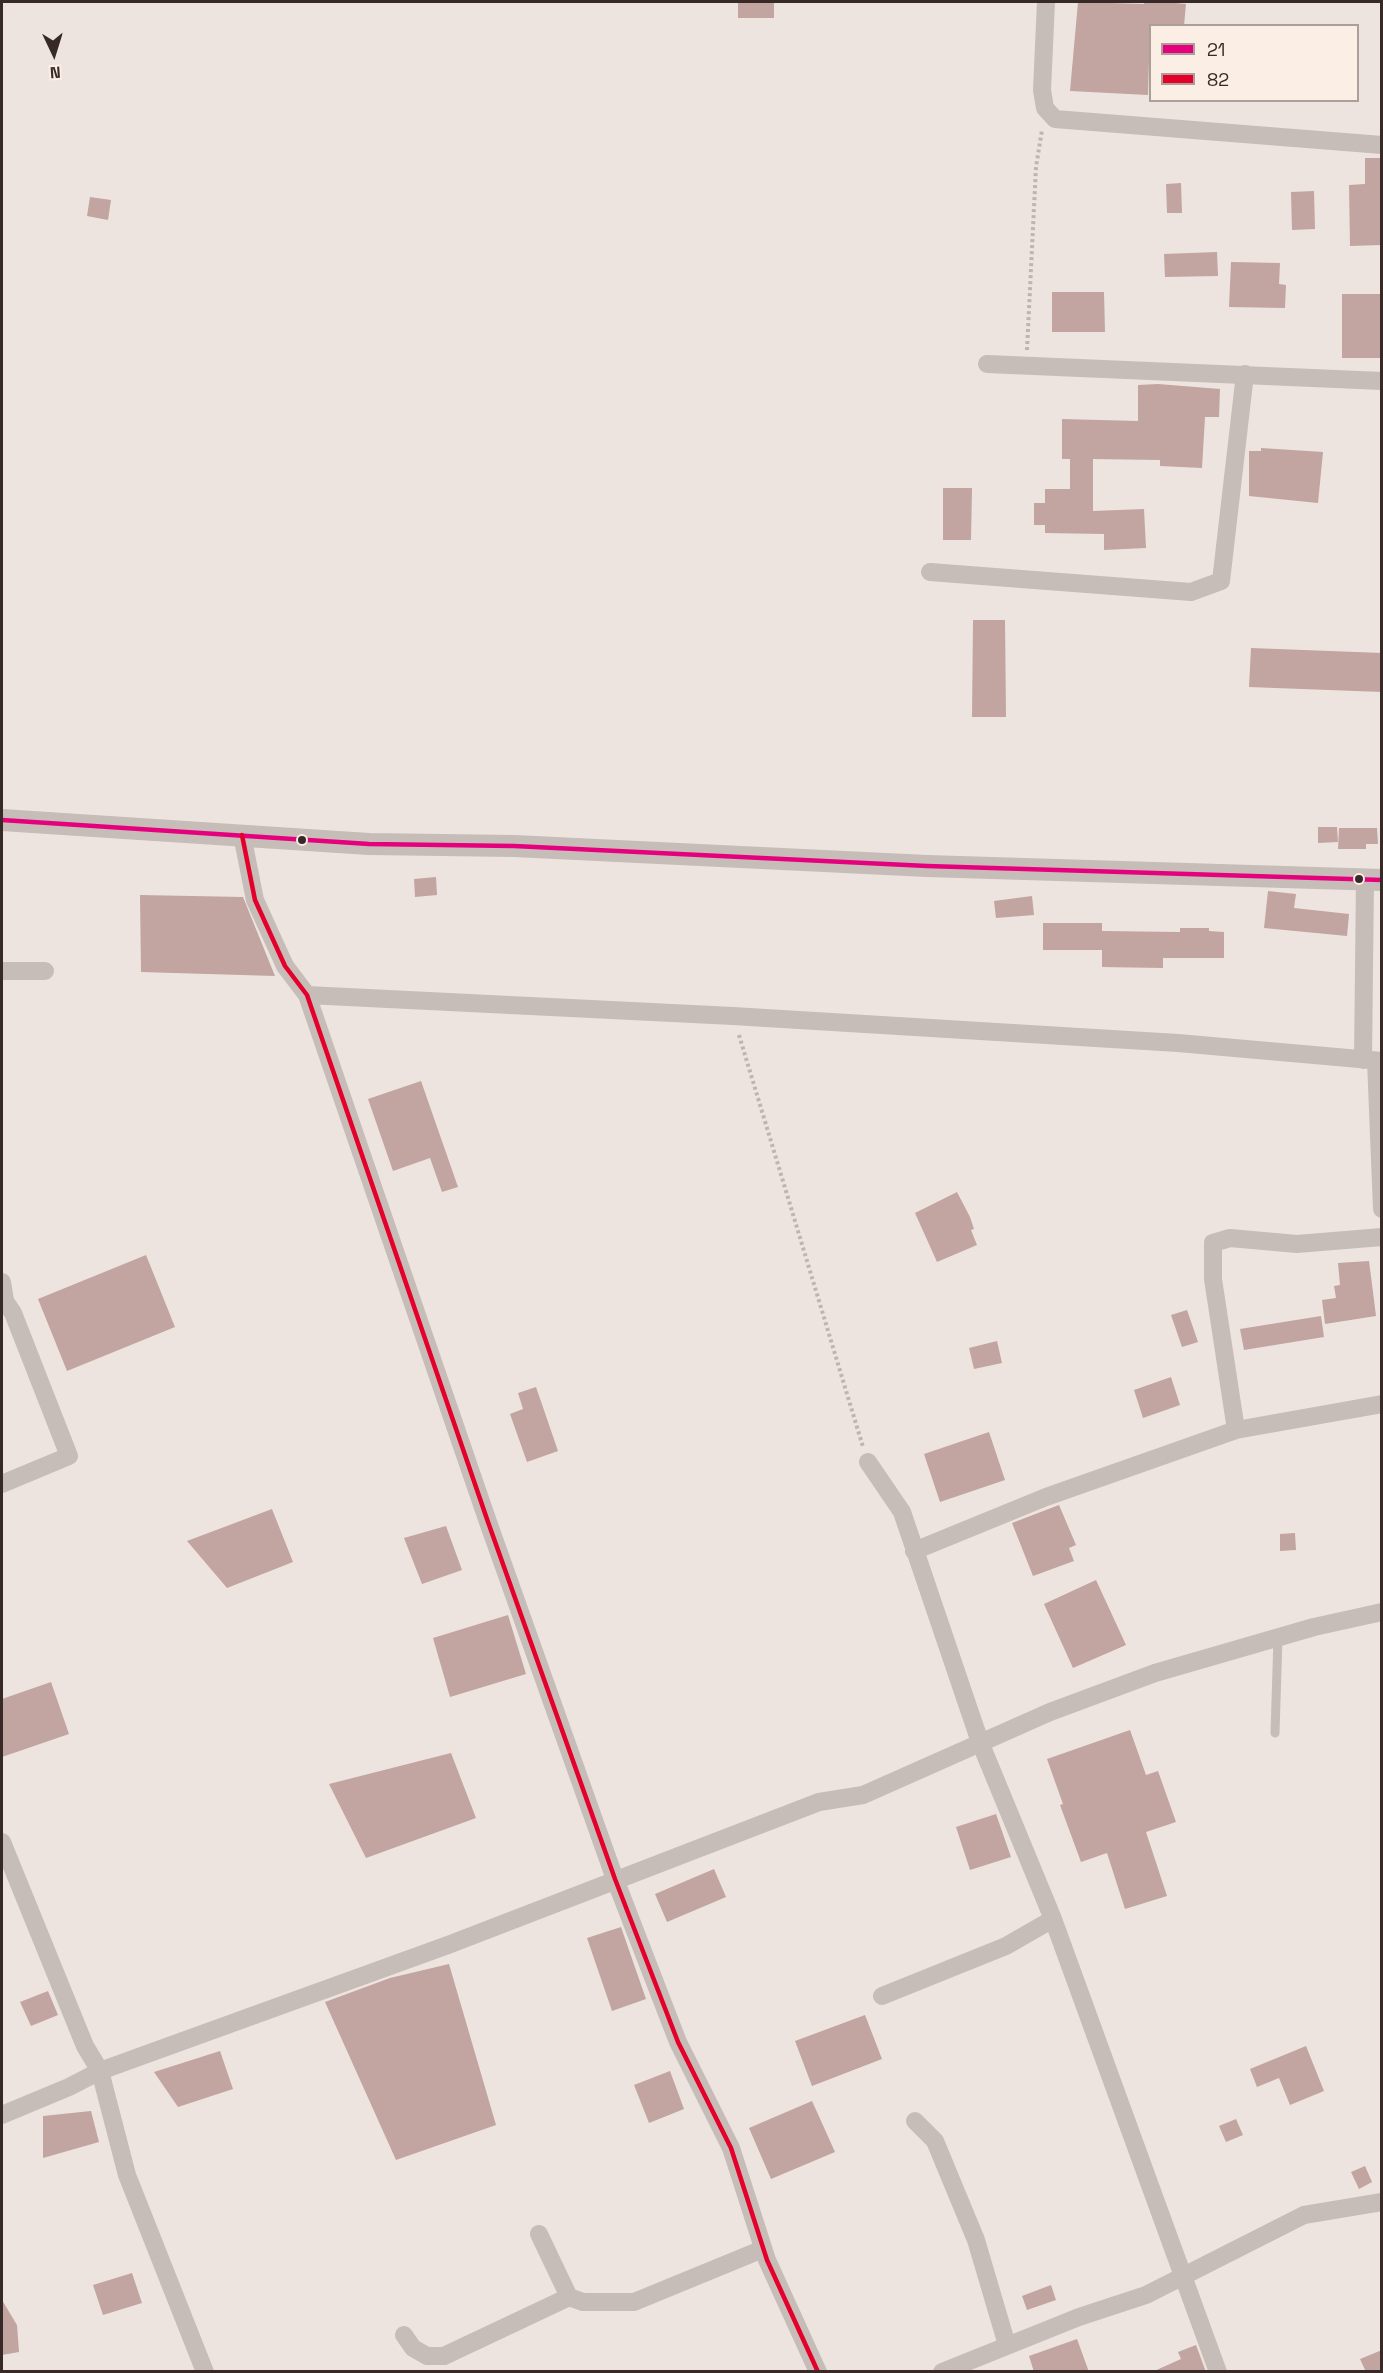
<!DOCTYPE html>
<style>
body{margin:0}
#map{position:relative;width:1383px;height:2373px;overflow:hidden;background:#ede4df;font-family:"Space Grotesk",sans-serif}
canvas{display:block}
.frame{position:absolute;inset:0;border:3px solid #362926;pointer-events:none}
.legend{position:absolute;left:1149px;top:24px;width:210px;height:78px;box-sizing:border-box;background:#faeee5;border:2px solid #ac9f99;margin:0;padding:8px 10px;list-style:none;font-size:18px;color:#362926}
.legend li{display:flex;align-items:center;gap:12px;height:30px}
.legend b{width:30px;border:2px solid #ac9f99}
.north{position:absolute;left:24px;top:24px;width:60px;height:60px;-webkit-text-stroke:4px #faeee5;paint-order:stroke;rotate:176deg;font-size:16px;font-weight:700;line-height:24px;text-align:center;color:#362926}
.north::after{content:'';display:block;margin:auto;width:21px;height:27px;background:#362926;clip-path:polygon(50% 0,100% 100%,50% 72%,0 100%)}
</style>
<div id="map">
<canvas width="1383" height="2373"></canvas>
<div class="frame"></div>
<ul class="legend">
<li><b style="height:8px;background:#e5007d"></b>21</li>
<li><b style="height:8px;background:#e4002b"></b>82</li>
</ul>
<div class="north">N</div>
</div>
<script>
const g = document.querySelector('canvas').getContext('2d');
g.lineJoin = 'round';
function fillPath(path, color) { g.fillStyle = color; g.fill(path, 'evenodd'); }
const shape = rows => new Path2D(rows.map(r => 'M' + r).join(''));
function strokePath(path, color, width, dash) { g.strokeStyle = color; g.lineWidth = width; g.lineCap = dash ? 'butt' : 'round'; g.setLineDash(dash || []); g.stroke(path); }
fillPath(shape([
 [738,2,774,2,774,18,738,18],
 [1078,2,1144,4,1144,2,1165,2,1186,4,1184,26,1150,26,1148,95,1070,91],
 [1365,158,1382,158,1382,245,1350,246,1349,185,1365,184],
 [1181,183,1182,213,1167,213,1166,184],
 [1314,191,1315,229,1292,230,1291,192],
 [90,197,111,200,108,220,87,216],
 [1217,252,1218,276,1165,277,1164,254],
 [1231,262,1280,263,1279,284,1286,285,1285,308,1229,307],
 [1052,292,1104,292,1105,332,1052,332],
 [1342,294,1382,294,1382,358,1342,358],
 [1158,384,1220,389,1219,417,1205,417,1202,468,1160,466,1160,460,1093,459,1093,511,1144,509,1146,548,1104,550,1104,534,1045,533,1045,525,1034,525,1034,503,1045,503,1045,489,1070,489,1070,459,1062,459,1062,419,1138,421,1138,385],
 [1261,448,1323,452,1318,503,1249,496,1249,451,1261,451],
 [943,488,972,488,971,540,943,540],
 [973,620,1005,620,1006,717,972,717],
 [1251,648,1382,653,1382,692,1249,687],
 [1318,827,1337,827,1338,842,1318,843],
 [1339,828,1377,828,1378,844,1366,844,1366,849,1338,849],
 [436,877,437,895,415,897,414,879],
 [1268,891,1296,894,1294,908,1349,914,1347,936,1264,928],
 [140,895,243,897,275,976,141,972],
 [1032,896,1034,915,996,918,994,901],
 [1043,923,1102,923,1102,931,1180,932,1180,928,1209,928,1209,931,1224,932,1224,958,1163,958,1163,968,1102,967,1102,950,1043,950],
 [421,1081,458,1187,442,1192,430,1158,393,1171,368,1099],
 [957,1192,970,1217,974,1229,971,1230,977,1245,937,1262,915,1213],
 [146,1255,175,1327,67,1371,38,1299],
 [1369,1261,1376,1316,1325,1324,1322,1300,1336,1298,1334,1286,1340,1285,1338,1263],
 [1187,1310,1198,1342,1182,1347,1171,1315],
 [1321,1316,1324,1337,1244,1350,1240,1329],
 [997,1341,1002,1363,974,1369,969,1348],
 [1171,1377,1180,1405,1143,1418,1134,1390],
 [536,1387,558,1451,527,1462,510,1414,523,1409,518,1393],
 [989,1432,1005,1480,940,1502,924,1454],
 [1059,1505,1076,1545,1069,1548,1074,1561,1033,1576,1012,1523],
 [272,1509,293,1562,227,1588,187,1541],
 [446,1526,462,1570,422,1584,404,1538],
 [1295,1533,1296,1550,1280,1551,1280,1534],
 [1096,1580,1126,1645,1073,1668,1044,1604],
 [508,1615,526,1674,450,1697,433,1638],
 [51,1682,69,1734,2,1757,2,1699],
 [1130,1730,1146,1775,1158,1771,1176,1822,1146,1832,1167,1896,1125,1909,1107,1853,1081,1862,1060,1805,1063,1804,1047,1759],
 [451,1753,476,1818,366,1858,329,1784],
 [996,1814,1011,1857,970,1870,956,1827],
 [714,1869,726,1897,667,1922,655,1894],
 [621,1927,646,1999,612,2011,587,1938],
 [449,1964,496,2125,396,2160,325,2002,390,1978],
 [48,1991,58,2015,31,2026,20,2002],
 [865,2015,882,2059,812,2086,795,2041],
 [1306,2046,1324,2091,1290,2105,1279,2078,1257,2087,1250,2069],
 [220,2051,233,2089,178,2107,154,2072],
 [670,2071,684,2109,649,2123,634,2085],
 [812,2101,835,2152,771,2179,749,2128],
 [91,2111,99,2142,43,2158,43,2116],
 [1236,2119,1243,2135,1226,2142,1219,2126],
 [1365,2166,1372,2182,1359,2189,1351,2172],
 [132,2273,142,2303,103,2315,93,2285],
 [1051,2285,1056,2300,1027,2310,1022,2296],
 [2,2300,17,2325,19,2352,2,2355],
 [1077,2339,1089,2372,1034,2372,1029,2356],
 [1196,2345,1206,2372,1152,2372,1181,2359,1178,2352],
 [1382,2350,1382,2372,1366,2372,1360,2359]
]), '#c2a4a0');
strokePath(shape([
 [1027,350,1036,167,1042,130],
 [739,1035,863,1447]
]), '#bfb5b0', 4, [3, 3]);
strokePath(shape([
 [1275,1733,1278,1638]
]), '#c6bcb8', 9);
strokePath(shape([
 [1046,2,1042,90,1045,108,1055,119,1382,145],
 [987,364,1382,381],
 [930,572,1191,592,1221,581,1245,374],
 [242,835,255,900,285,966,307,995,488,1522,615,1879,678,2042,731,2148,767,2260,818,2372],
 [2,971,45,971],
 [307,995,733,1016,1178,1043,1382,1061],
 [1363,1060,1365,879],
 [1376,1061,1382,1209],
 [2,1282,5,1301,13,1313,69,1456,2,1484],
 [1236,1430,1213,1279,1213,1243,1230,1238,1297,1244,1382,1237],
 [868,1462,902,1512,980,1742,1053,1919,1218,2372],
 [914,1551,1046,1497,1236,1430,1382,1404],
 [2,1842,85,2046,100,2071,127,2175,205,2372],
 [882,1996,1006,1946,1053,1919],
 [2,2115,69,2087,100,2071,448,1945,819,1802,863,1795,1050,1712,1155,1673,1314,1627,1382,1612],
 [915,2121,935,2141,976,2240,1007,2345],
 [539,2234,569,2297],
 [404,2335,413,2348,427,2356,444,2356,569,2297,583,2302,634,2302,763,2249],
 [942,2372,1079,2317,1146,2295,1304,2215,1382,2202]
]), '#c6bcb8', 18);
strokePath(shape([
 [2,820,369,844,514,846,927,866,1382,880]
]), '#c6bcb8', 22);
strokePath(shape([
 [2,820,369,844,514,846,927,866,1382,880]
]), '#e5007d', 4.5);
strokePath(shape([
 [242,835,255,900,285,966,307,995,488,1522,615,1879,678,2042,731,2148,767,2260,818,2372]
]), '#e4002b', 4.5);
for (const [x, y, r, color] of [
 [302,840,5,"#362926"],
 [1359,879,5,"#362926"]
]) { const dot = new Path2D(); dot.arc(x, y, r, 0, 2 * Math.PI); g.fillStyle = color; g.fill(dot); strokePath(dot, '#faeee5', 2); }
</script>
